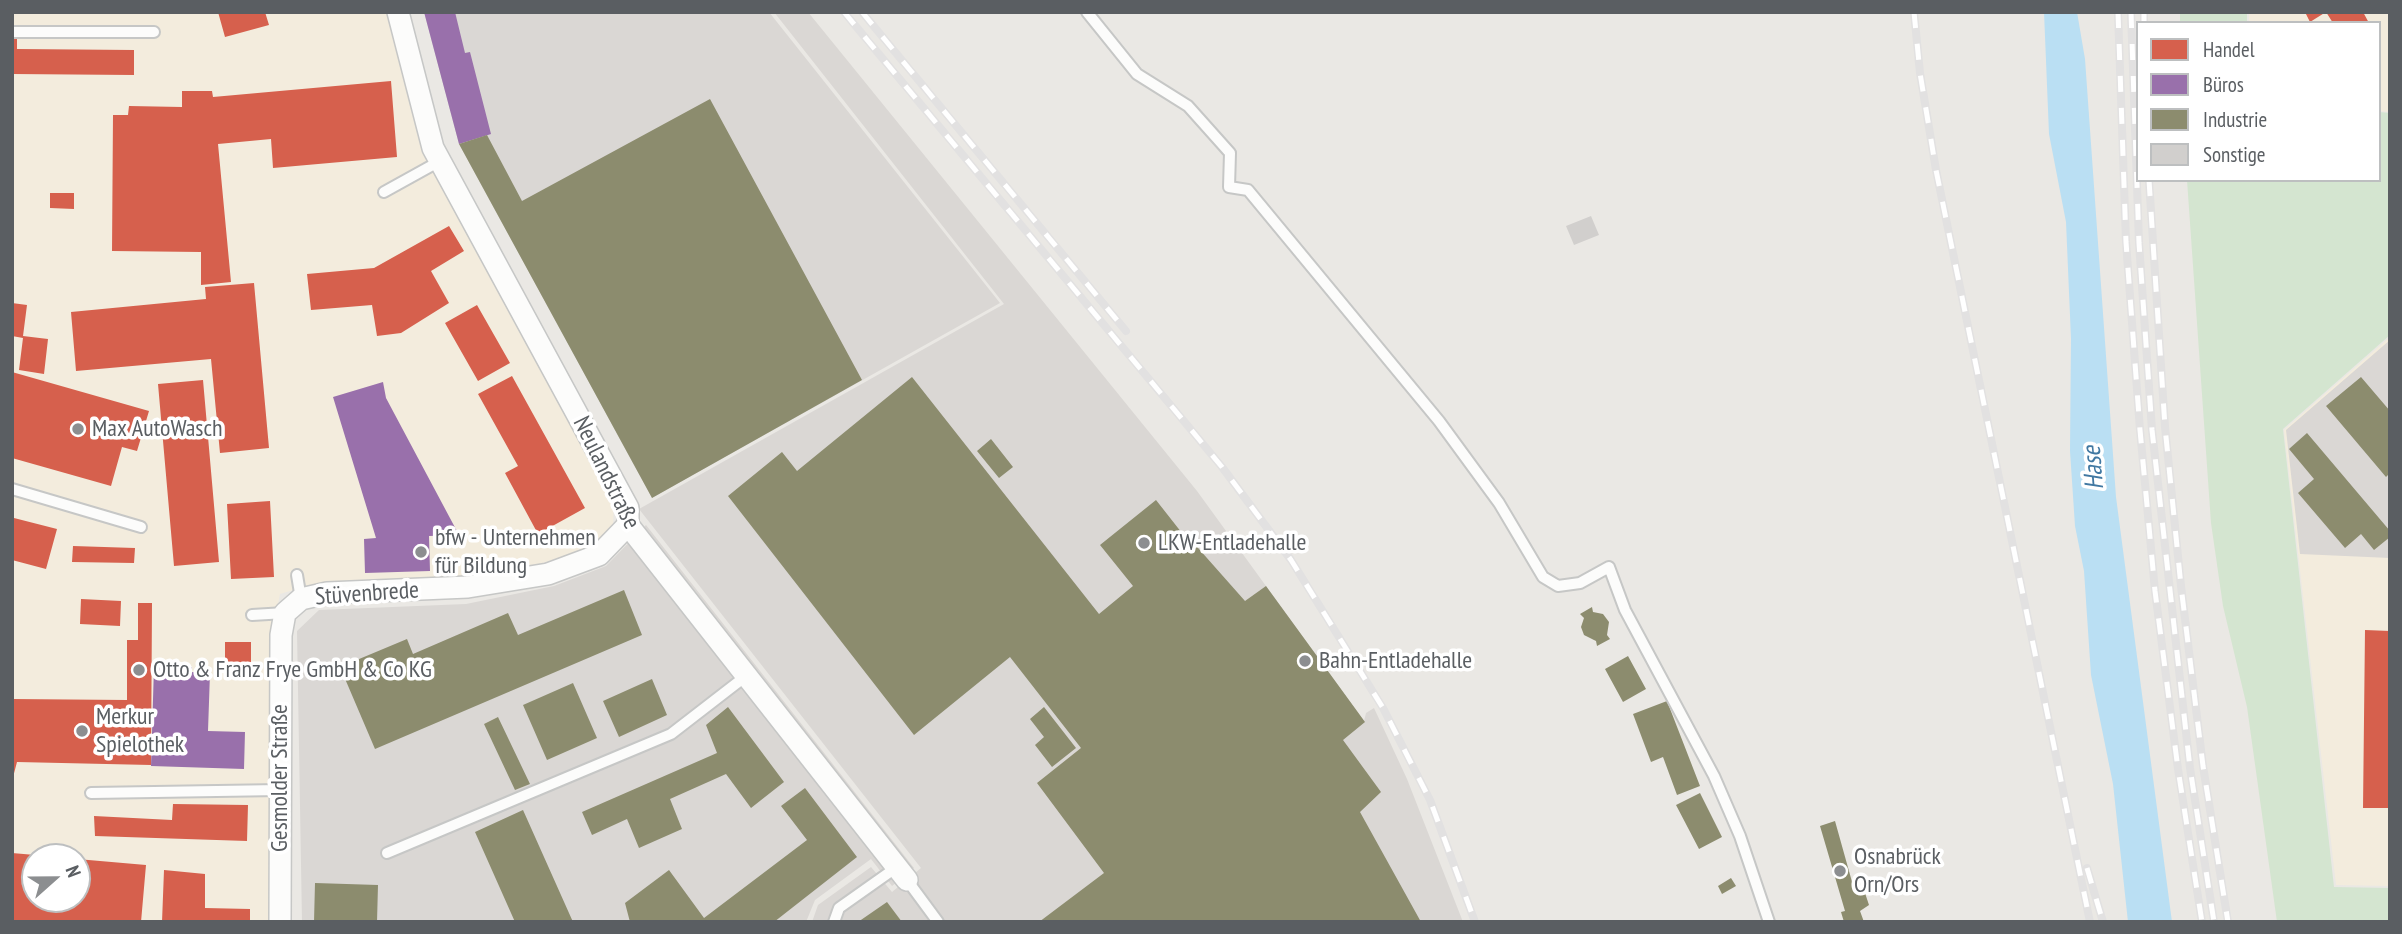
<!DOCTYPE html>
<meta charset="utf-8">
<style>
body{margin:0}
#map{position:relative;width:2402px;height:934px;overflow:hidden;background:#eae8e4;font-family:"PT Sans Narrow",sans-serif}
canvas{display:block}
.frame{position:absolute;inset:0;border:14px solid #5a5e62;pointer-events:none}
.legend{position:absolute;left:2136px;top:21px;width:245px;height:161px;box-sizing:border-box;background:#fff;border:2px solid #bdbfc0;margin:0;padding:9px 12px;list-style:none;font-size:21px;color:#5a5e62}
.legend li{display:flex;align-items:center;gap:14px;height:35px}
.legend b{width:35px;border:2px solid #bdbfc0}
.north{position:absolute;left:21px;top:843px;width:70px;height:70px;box-sizing:border-box;background:#fff;border:2px solid #bdbfc0;border-radius:50%;rotate:69deg;font-size:19px;font-weight:700;line-height:28px;text-align:center;color:#5a5e62}
.north::after{content:'';display:block;margin:auto;width:24px;height:32px;background:#8c8e90;clip-path:polygon(50% 0,100% 100%,50% 72%,0 100%)}
</style>
<div id="map">
<canvas width="2402" height="934"></canvas>
<div class="frame"></div>
<ul class="legend">
<li><b style="height:19px;background:#d6604d"></b>Handel</li>
<li><b style="height:19px;background:#9970ab"></b>Büros</li>
<li><b style="height:19px;background:#8c8c6e"></b>Industrie</li>
<li><b style="height:19px;background:#d1cfcd"></b>Sonstige</li>
</ul>
<div class="north">N</div>
</div>
<script>
const g = document.querySelector('canvas').getContext('2d');
g.lineJoin = 'round';
function fillPath(path, color) { g.fillStyle = color; g.fill(path, 'evenodd'); }
const shape = rows => new Path2D(rows.map(r => 'M' + r).join(''));
function strokePath(path, color, width, dash) { g.strokeStyle = color; g.lineWidth = width; g.lineCap = dash ? 'butt' : 'round'; g.setLineDash(dash || []); g.stroke(path); }
function label(font, color, halo, rows, align = 'center') {
  g.font = font + ' "PT Sans Narrow",sans-serif'; g.lineWidth = 7; g.setLineDash([]); g.textBaseline = 'middle'; g.strokeStyle = halo; g.fillStyle = color; for (const [text, x, y, turn = 0] of rows) {
    g.save(); g.translate(x, y); g.rotate((+turn || 0) * Math.PI / 180); g.textAlign = isNaN(turn) ? turn : align; if (halo) g.strokeText(text, 0, 0); g.fillText(text, 0, 0); g.restore();
  }
}
fillPath(shape([
 [12,12,387,12,419,141,614,496,613,528,595,546,534,566,470,581,307,586,280,594,272,635,272,922,12,922],
 [35,857,77,857,77,899,35,899],
 [2249,12,2390,12,2390,112,2379,111,2379,23,2249,23],
 [2390,337,2390,886,2336,885,2284,430]
]), '#f3ecdd');
fillPath(shape([
 [424,12,769,12,1000,303,652,498,459,144],
 [774,12,808,12,1197,491,1364,721,1366,713,1374,708,1407,779,1463,922,812,922,818,905,871,867,892,892,921,868,639,509,1004,304],
 [2390,340,2390,558,2300,554,2286,430],
 [646,525,914,868,892,886,871,859,815,900,806,922,302,922,297,631,319,610,466,604,554,586,606,566]
]), '#dad7d4');
fillPath(shape([
 [2180,12,2247,12,2247,23,2180,23],
 [2379,112,2390,113,2390,335,2283,429,2334,887,2390,888,2390,922,2277,922,2247,707,2223,606,2211,523,2187,180,2379,180]
]), '#d4e5d0');
fillPath(shape([
 [2044,12,2077,12,2085,59,2116,497,2172,922,2128,922,2113,784,2091,675,2084,571,2075,526,2070,451,2071,339,2066,222,2049,134]
]), '#badff3');
fillPath(shape([
 [218,12,265,12,269,25,225,37],
 [2305,12,2326,12,2310,22],
 [2326,12,2363,12,2369,23,2333,23],
 [12,38,17,38,17,49,134,50,134,75,12,74],
 [391,81,397,157,273,168,271,139,218,144,231,282,201,285,201,252,112,251,113,115,128,115,129,106,182,107,182,91,212,91,213,97],
 [50,193,74,193,74,209,50,208],
 [449,226,464,251,431,271,449,303,401,333,377,336,372,305,311,310,307,274,374,268],
 [254,283,269,448,220,453,211,359,76,371,71,312,206,299,205,287],
 [12,303,27,305,23,336,48,339,44,374,19,370,23,338,12,336],
 [477,305,510,363,478,381,445,323],
 [12,372,149,411,137,451,122,447,111,486,12,458],
 [512,376,585,508,538,534,505,473,518,466,478,394],
 [203,380,219,562,174,566,158,384],
 [270,501,274,577,231,579,227,504],
 [14,518,57,529,46,569,12,560],
 [73,546,135,548,134,563,72,562],
 [81,599,121,601,120,626,80,624],
 [138,603,152,603,151,765,17,762,12,781,12,699,127,700,127,640,138,640],
 [2365,630,2390,631,2390,808,2363,808],
 [225,642,251,642,251,674,225,674],
 [173,804,248,805,247,841,95,836,94,816,172,820],
 [12,853,35,855,35,899,77,899,77,859,146,865,141,922,12,922],
 [164,870,205,874,205,908,250,909,250,922,162,922]
]), '#d6604d');
fillPath(shape([
 [424,12,455,12,465,53,470,52,491,134,459,144],
 [383,382,386,398,459,535,429,536,430,571,365,573,364,539,376,538,333,397],
 [154,666,192,667,192,672,210,673,208,731,245,732,244,769,151,766]
]), '#9970ab');
fillPath(shape([
 [710,99,862,380,652,498,459,144,487,135,522,201],
 [912,377,1099,614,1133,586,1100,545,1156,500,1189,542,1191,540,1245,601,1266,586,1365,722,1343,740,1381,792,1360,812,1421,922,1039,922,1104,873,1037,783,1081,748,1010,657,914,735,728,496,782,452,797,471],
 [2361,377,2390,411,2390,473,2386,477,2326,406],
 [2307,433,2390,531,2390,537,2374,550,2361,534,2345,548,2298,493,2314,479,2289,449],
 [991,439,1013,467,999,478,977,451],
 [624,590,642,635,375,749,340,667,407,639,413,654,508,613,518,635],
 [1592,607,1593,612,1603,614,1609,622,1607,635,1610,639,1597,646,1596,641,1584,635,1581,627,1584,618,1580,614],
 [1628,656,1646,689,1623,702,1605,669],
 [652,679,667,715,619,737,603,701],
 [573,683,597,738,547,760,523,705],
 [1667,701,1700,786,1677,795,1663,757,1651,762,1633,714],
 [728,707,784,782,751,808,726,774,670,799,682,829,639,848,627,819,592,835,582,812,717,753,706,725],
 [1044,707,1076,748,1052,767,1035,745,1044,737,1030,719],
 [498,717,530,784,515,790,484,724],
 [805,788,857,857,774,922,630,922,625,903,669,870,704,918,807,840,781,806],
 [1700,793,1722,837,1699,849,1676,805],
 [523,810,573,922,515,922,475,832],
 [1835,821,1854,889,1864,890,1869,905,1860,911,1864,922,1844,922,1841,912,1845,911,1820,826],
 [1731,878,1736,886,1722,894,1718,886],
 [315,883,378,885,377,922,314,922],
 [887,902,902,922,858,922]
]), '#8c8c6e');
fillPath(shape([
 [1591,216,1599,235,1574,245,1566,226]
]), '#d1cfcd');
const lane = shape([
 [1087,12,1137,74,1188,106,1230,153,1229,187,1248,190,1439,421,1499,503,1543,577,1558,586,1580,583,1609,567,1625,610,1714,776,1740,836,1769,922],
 [12,32,154,32],
 [384,192,440,161],
 [12,489,141,527],
 [297,575,301,599],
 [252,615,285,613],
 [91,793,280,790],
 [387,853,671,734,746,676],
 [907,880,938,922],
 [834,922,839,908,897,867]
]);
const street = shape([
 [398,12,433,148,628,508,628,525,907,880],
 [280,922,281,635,285,613,301,599,327,593,468,587,548,574,599,555,628,525]
]);
strokePath(lane, '#c6c7c6', 14);
strokePath(street, '#c6c7c6', 24);
strokePath(lane, '#fcfcfb', 10);
strokePath(street, '#fcfcfb', 21);
const rail = shape([
 [844,12,1222,467,1291,560,1383,708,1430,800,1475,922],
 [862,12,1126,331],
 [1914,12,1920,73,1936,170,2090,922],
 [2118,12,2126,242,2140,430,2155,591,2178,769,2202,922],
 [2131,12,2139,243,2152,430,2190,768,2214,922],
 [2144,12,2144,23],
 [2149,180,2165,427,2181,586,2203,766,2228,922],
 [2087,868,2103,922]
]);
strokePath(rail, '#e2e1e1', 8);
strokePath(rail, '#fff', 5, [16]);
for (const [x, y, r, color] of [
 [78,429,7,"#8c8e90"],
 [1144,543,7,"#8c8e90"],
 [421,552,7,"#8c8e90"],
 [1305,661,7,"#8c8e90"],
 [139,670,7,"#8c8e90"],
 [82,731,7,"#8c8e90"],
 [1840,871,7,"#8c8e90"]
]) { const dot = new Path2D(); dot.arc(x, y, r, 0, 2 * Math.PI); g.fillStyle = color; g.fill(dot); strokePath(dot, '#fff', 2.5); }
label('24px', '#5a5e62', '#fff', [
 ["Max AutoWasch",92,429],
 ["bfw - Unternehmen",435,538],
 ["für Bildung",435,566],
 ["LKW-Entladehalle",1158,543],
 ["Bahn-Entladehalle",1319,661],
 ["Otto & Franz Frye GmbH & Co KG",153,670],
 ["Merkur",96,717],
 ["Spielothek",96,745],
 ["Osnabrück",1854,857],
 ["Orn/Ors",1854,885]
], 'left');
label('24px', '#5a5e62', '#fff', [
 ["Neulandstraße",606,473,64],
 ["Stüvenbrede",367,594,-4],
 ["Gesmolder Straße",280,778,-90]
]);
label('italic 26px', '#4178a2', '#fff', [
 ["Hase",2094,468,-95]
]);
</script>
